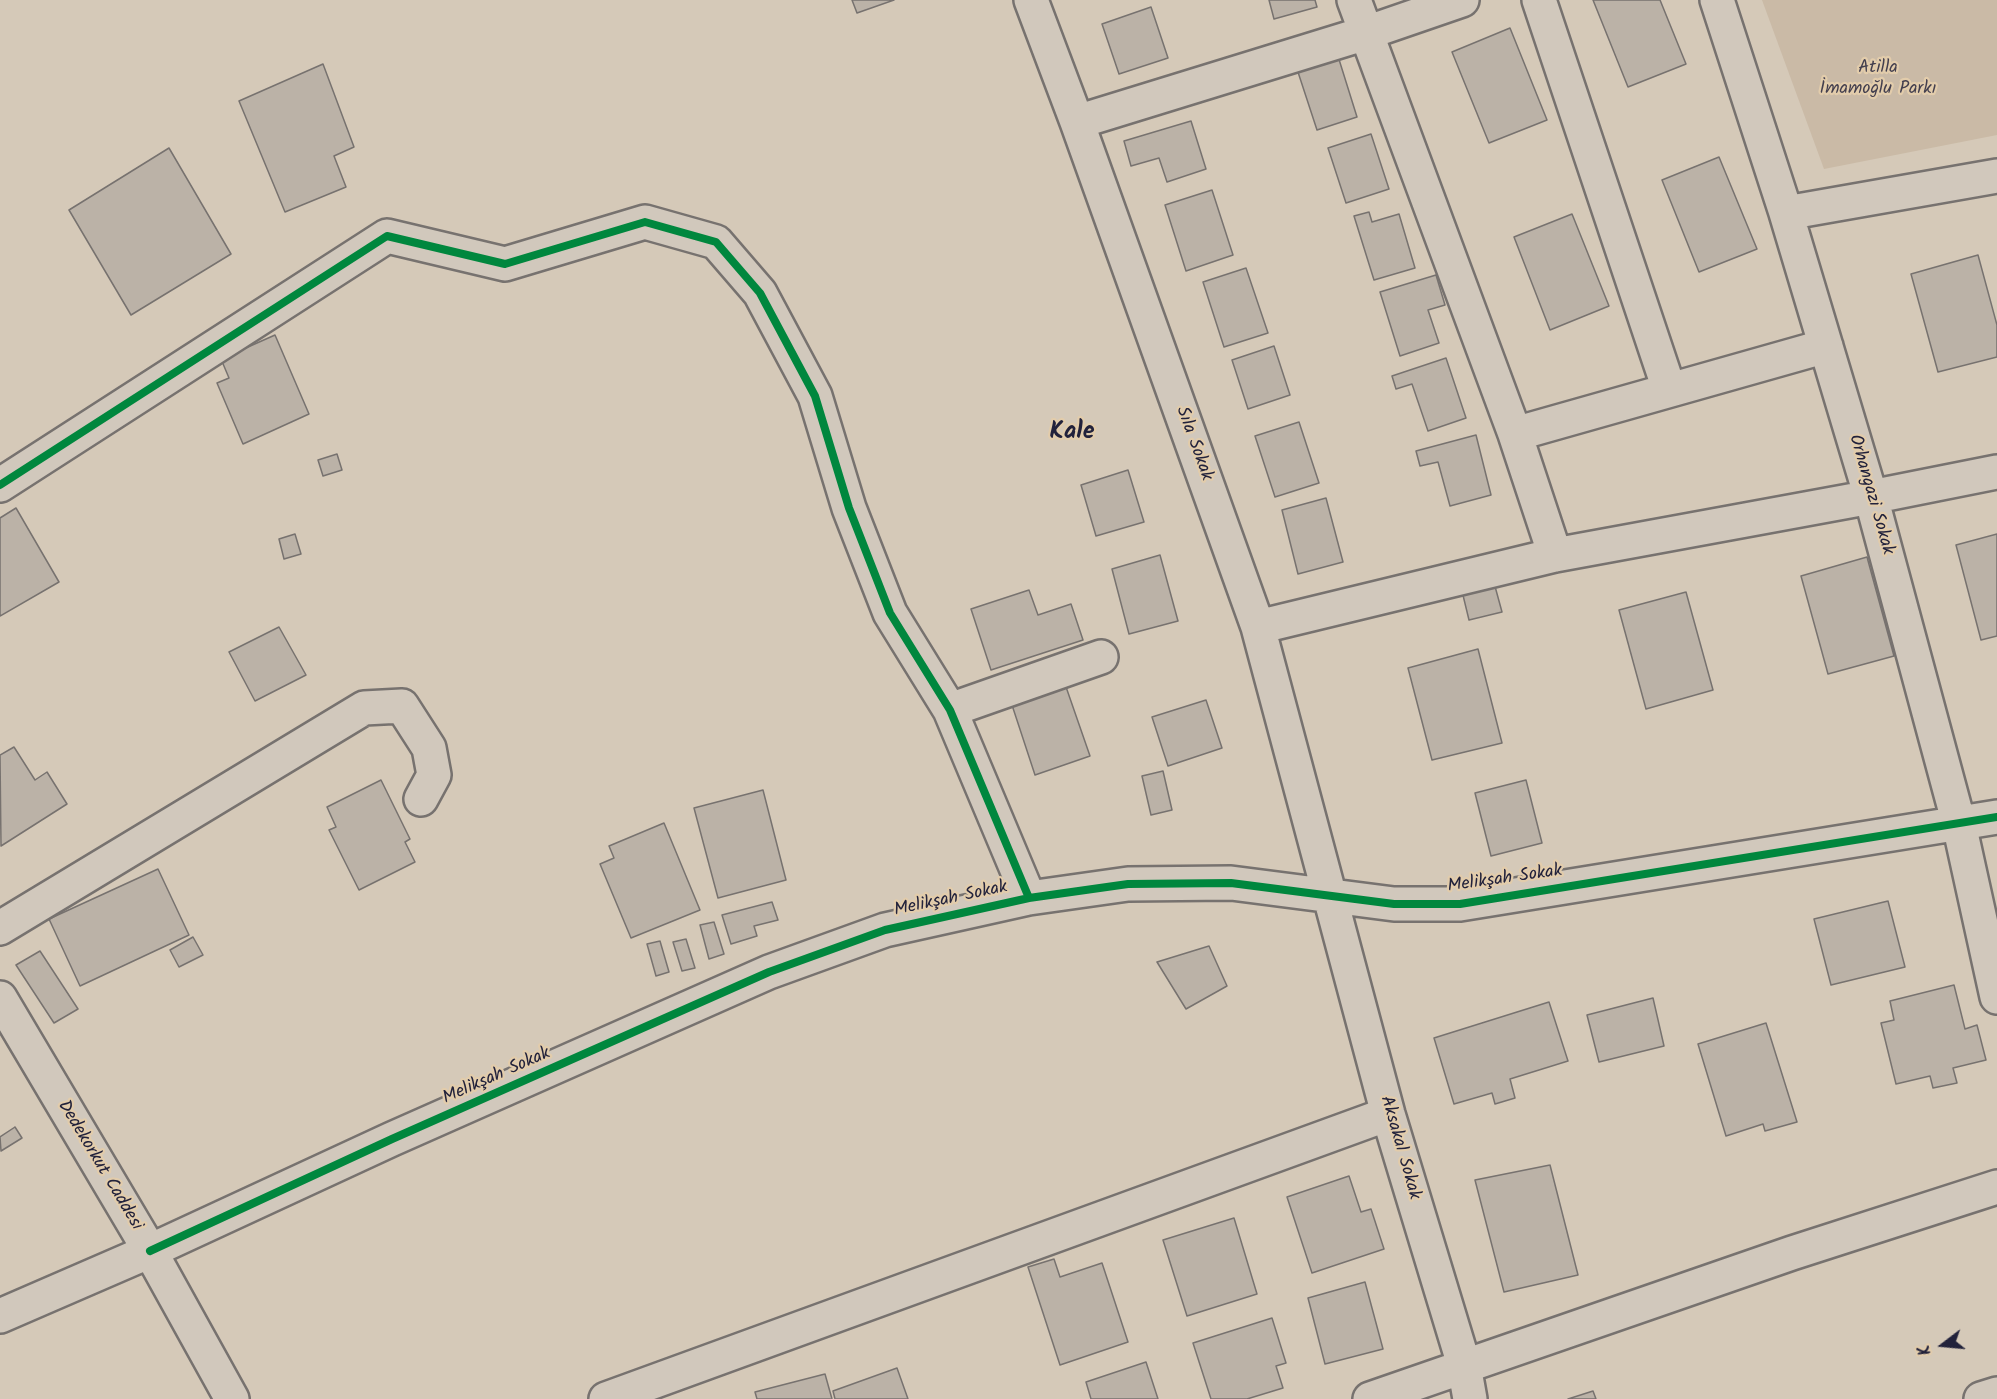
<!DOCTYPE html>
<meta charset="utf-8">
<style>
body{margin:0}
#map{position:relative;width:1997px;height:1399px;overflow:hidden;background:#d5c9b8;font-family:Kalam,sans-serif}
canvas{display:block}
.north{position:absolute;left:1913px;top:1315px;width:60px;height:60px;-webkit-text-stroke:4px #e2ccab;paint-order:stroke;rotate:254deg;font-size:16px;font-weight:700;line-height:24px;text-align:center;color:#22223b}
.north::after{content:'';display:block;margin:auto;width:21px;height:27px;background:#22223b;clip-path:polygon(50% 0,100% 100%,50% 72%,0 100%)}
</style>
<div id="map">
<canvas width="1997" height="1399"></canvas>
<div class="north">K</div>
</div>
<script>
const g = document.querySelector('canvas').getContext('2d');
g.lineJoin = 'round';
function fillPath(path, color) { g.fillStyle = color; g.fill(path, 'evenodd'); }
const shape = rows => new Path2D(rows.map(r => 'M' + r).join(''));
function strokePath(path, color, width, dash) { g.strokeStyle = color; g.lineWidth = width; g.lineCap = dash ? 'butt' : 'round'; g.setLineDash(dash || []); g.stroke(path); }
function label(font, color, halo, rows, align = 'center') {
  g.font = font + ' Kalam,sans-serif'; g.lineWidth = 4.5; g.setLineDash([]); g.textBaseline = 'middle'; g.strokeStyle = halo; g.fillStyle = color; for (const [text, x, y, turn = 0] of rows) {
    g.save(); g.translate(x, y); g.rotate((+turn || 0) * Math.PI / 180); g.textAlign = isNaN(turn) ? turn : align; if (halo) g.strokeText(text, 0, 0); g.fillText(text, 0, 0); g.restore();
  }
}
fillPath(shape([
 [1762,0,1997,0,1997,135,1824,169]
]), '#cabaa6');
const building = shape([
 [852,0,894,0,857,13,852,0],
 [1269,0,1315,0,1317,7,1274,19,1269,0],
 [1593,0,1660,0,1686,64,1628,87,1593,0],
 [1151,7,1168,58,1119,74,1102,24,1151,7],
 [1510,28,1547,120,1489,143,1452,52,1510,28],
 [1337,53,1357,117,1317,130,1296,66,1337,53],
 [323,64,354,147,334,156,346,187,285,212,239,101,323,64],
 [1191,121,1206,169,1167,182,1159,158,1131,166,1124,141,1191,121],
 [1371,134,1389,189,1346,203,1328,148,1371,134],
 [169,148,231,254,131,315,69,210,169,148],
 [1719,157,1757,249,1699,272,1662,180,1719,157],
 [1212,190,1233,255,1186,271,1165,205,1212,190],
 [1369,212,1372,222,1399,214,1415,268,1374,280,1354,216,1369,212],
 [1572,214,1609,306,1550,330,1514,237,1572,214],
 [1978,255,1997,325,1997,357,1938,372,1911,274,1978,255],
 [1246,268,1268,333,1224,347,1203,282,1246,268],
 [1436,275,1445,305,1428,310,1439,343,1400,356,1380,292,1436,275],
 [275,335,309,414,243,444,217,383,229,378,221,359,275,335],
 [1274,346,1290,395,1248,409,1232,360,1274,346],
 [1446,358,1466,418,1428,431,1412,384,1396,389,1392,376,1446,358],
 [1299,422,1319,483,1275,497,1255,436,1299,422],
 [1476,435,1491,495,1450,506,1438,462,1420,466,1416,451,1476,435],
 [337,454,342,470,323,476,318,460,337,454],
 [1128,470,1144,522,1096,536,1081,485,1128,470],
 [1326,498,1343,562,1298,574,1282,510,1326,498],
 [16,508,59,582,0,616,0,518,16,508],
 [295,534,301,554,284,559,279,539,295,534],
 [1997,534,1997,636,1981,640,1956,545,1997,534],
 [1160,555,1178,621,1129,634,1112,569,1160,555],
 [1867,557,1894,656,1828,674,1801,576,1867,557],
 [1493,579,1502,612,1469,620,1461,587,1493,579],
 [1029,590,1038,615,1071,604,1083,640,991,670,971,609,1029,590],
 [1686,592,1713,690,1646,709,1619,610,1686,592],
 [279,627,306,675,255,701,229,652,279,627],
 [1478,649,1502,743,1432,760,1408,668,1478,649],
 [1065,684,1090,756,1035,775,1011,702,1065,684],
 [1206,700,1222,748,1168,766,1152,717,1206,700],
 [14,747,35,780,47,772,67,804,1,846,0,755,14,747],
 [1163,771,1172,810,1151,815,1142,776,1163,771],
 [381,780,410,839,405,842,415,862,359,890,329,830,336,827,327,807,381,780],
 [1526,780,1542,843,1491,856,1475,793,1526,780],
 [763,790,786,880,718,898,694,808,763,790],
 [664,823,700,910,631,938,600,864,614,858,609,846,664,823],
 [158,869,189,935,80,986,49,919,158,869],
 [1888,901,1905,967,1831,985,1814,919,1888,901],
 [772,902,778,920,754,926,757,936,731,944,722,915,772,902],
 [714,922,724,954,709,959,700,925,714,922],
 [193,937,203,955,179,967,170,950,193,937],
 [686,939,695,968,682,971,673,942,686,939],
 [660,941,669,972,656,976,647,944,660,941],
 [1209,946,1227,986,1186,1009,1157,962,1209,946],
 [40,951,78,1009,54,1023,16,965,40,951],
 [1954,985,1965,1029,1977,1025,1986,1060,1953,1068,1957,1083,1933,1088,1930,1076,1896,1084,1881,1023,1894,1020,1890,1001,1954,985],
 [1653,998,1664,1046,1599,1062,1587,1015,1653,998],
 [1549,1002,1568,1061,1510,1079,1515,1098,1495,1104,1492,1093,1454,1104,1434,1038,1549,1002],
 [1766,1023,1797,1122,1765,1131,1763,1124,1726,1136,1698,1044,1766,1023],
 [15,1127,22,1138,1,1151,0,1137,15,1127],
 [1550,1165,1578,1275,1504,1292,1475,1180,1550,1165],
 [1349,1176,1361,1212,1371,1209,1384,1249,1312,1273,1287,1197,1349,1176],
 [1234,1218,1257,1294,1187,1316,1163,1240,1234,1218],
 [1054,1259,1060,1277,1102,1263,1128,1342,1060,1365,1028,1267,1054,1259],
 [1365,1282,1383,1349,1325,1364,1308,1298,1365,1282],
 [1272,1318,1286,1363,1276,1366,1283,1388,1247,1399,1211,1399,1193,1343,1272,1318],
 [1146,1362,1158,1399,1091,1399,1086,1382,1146,1362],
 [897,1368,908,1399,835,1399,833,1391,897,1368],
 [825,1374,832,1399,757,1399,755,1392,825,1374],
 [1593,1391,1596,1399,1568,1399,1593,1391]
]);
fillPath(building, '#bbb2a7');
strokePath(building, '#77726f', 1.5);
const minor = shape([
 [1031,0,1077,122,1258,627,1388,1114,1464,1365,1470,1399],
 [1354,0,1515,434,1555,555],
 [1539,0,1669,389],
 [1717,0,1786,213,1871,497,1959,824,1997,997],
 [1077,122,1366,33,1462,0],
 [1786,213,1997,176],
 [1515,434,1826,346],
 [0,485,387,236,505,264,645,222,716,242,760,293,815,396,849,508,890,613,950,710,1029,898],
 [1258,627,1555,555,1871,497,1997,472],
 [950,710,1101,657],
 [0,928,364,708,402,706,429,748,434,775,421,799],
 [0,998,150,1251,232,1399],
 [0,1316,150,1251,392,1139,769,972,885,930,1029,898,1128,884,1231,883,1394,904,1460,904,1997,817],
 [606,1399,1388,1114],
 [1370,1399,1792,1253,1997,1187],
 [1981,1399,1997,1394]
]);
strokePath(minor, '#77726f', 38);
strokePath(minor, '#d1c8bc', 33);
strokePath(shape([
 [0,485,387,236,505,264,645,222,716,242,760,293,815,396,849,508,890,613,950,710,1029,898],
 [150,1251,392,1139,769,972,885,930,1029,898,1128,884,1231,883,1394,904,1460,904,1997,817]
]), '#00873e', 8);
label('18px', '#433f4e', '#e2ccab', [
 ["Atilla",1878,69],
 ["İmamoğlu Parkı",1878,90]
]);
label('18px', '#22223b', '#e2ccab', [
 ["Sıla Sokak",1193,444,70],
 ["Orhangazi Sokak",1870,495,74],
 ["Melikşah Sokak",1505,880,-8],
 ["Melikşah Sokak",951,900,-12],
 ["Melikşah Sokak",497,1077,-24],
 ["Aksakal Sokak",1399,1148,74],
 ["Dedekorkut Caddesi",99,1166,59]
]);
label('bold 24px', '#22223b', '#e2ccab', [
 ["Kale",1072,434]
]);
</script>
